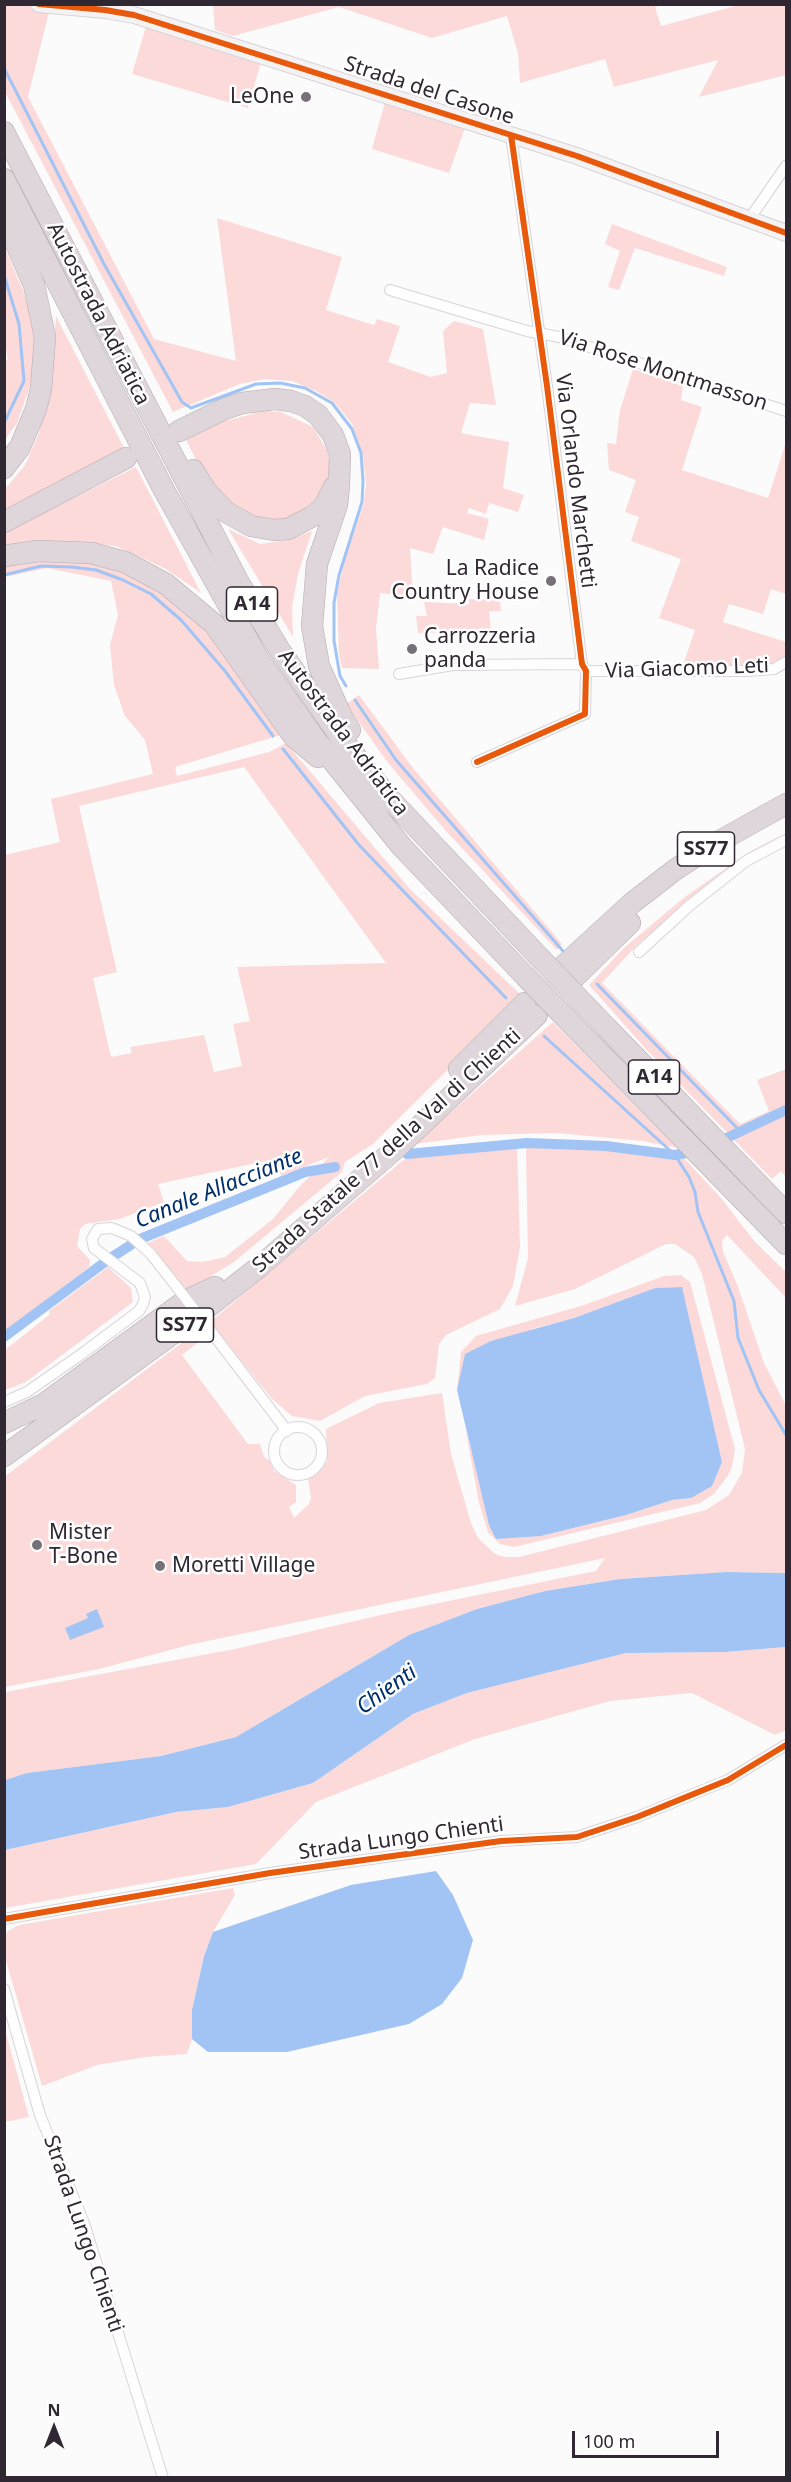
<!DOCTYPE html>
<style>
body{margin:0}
#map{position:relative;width:791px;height:2482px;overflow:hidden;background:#fbfbfb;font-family:"Noto Sans",sans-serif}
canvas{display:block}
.frame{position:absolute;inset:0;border:6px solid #2f2731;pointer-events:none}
.north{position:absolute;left:24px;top:2398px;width:60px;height:60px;-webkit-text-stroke:4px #fff;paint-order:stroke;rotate:0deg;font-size:16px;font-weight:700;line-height:24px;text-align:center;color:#2f2731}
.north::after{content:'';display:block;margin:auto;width:21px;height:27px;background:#2f2731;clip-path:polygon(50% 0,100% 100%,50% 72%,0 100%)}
.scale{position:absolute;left:572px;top:2431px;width:147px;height:27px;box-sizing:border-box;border:3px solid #2f2731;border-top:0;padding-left:8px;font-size:18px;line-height:21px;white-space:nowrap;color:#2f2731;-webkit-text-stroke:4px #fff;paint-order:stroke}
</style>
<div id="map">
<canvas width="791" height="2482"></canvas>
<div class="frame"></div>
<div class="north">N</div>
<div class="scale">100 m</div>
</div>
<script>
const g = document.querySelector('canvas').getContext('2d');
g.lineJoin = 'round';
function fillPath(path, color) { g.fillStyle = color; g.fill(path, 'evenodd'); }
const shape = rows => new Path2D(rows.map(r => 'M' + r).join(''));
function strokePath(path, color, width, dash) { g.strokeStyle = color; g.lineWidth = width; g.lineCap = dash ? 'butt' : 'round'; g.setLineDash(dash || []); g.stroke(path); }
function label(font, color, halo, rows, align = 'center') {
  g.font = font + ' "Noto Sans",sans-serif'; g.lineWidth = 5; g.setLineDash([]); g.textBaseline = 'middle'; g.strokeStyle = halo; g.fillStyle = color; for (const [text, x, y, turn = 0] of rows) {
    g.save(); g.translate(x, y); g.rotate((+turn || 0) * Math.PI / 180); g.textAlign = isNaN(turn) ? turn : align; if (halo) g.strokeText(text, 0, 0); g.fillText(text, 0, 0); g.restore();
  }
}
fillPath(shape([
 [4,5,27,5,49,12,28,97,154,339,236,361,217,218,342,257,326,310,374,325,377,319,400,326,388,362,431,377,447,373,443,331,454,321,483,329,496,405,470,403,461,433,509,442,503,488,524,495,518,512,489,503,486,514,469,508,467,513,489,519,484,540,443,527,433,554,410,548,413,596,380,593,376,629,379,669,342,668,339,655,337,595,344,561,364,503,366,484,363,456,352,424,334,402,316,391,292,381,265,379,240,384,173,412,5,92],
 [213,5,663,5,655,7,661,26,739,5,786,5,786,75,699,97,718,60,614,87,605,59,520,83,518,53,507,16,432,38,339,7,233,36,215,30],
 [146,26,261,62,248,108,132,74],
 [385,102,465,128,449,173,372,149],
 [612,224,727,267,724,276,635,248,619,290,608,287,620,251,605,244],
 [5,248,24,293,36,337,32,381,17,423,5,440,4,361,8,359,4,341],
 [56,316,126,452,5,516,5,489,25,465,39,433,52,373],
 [633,369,683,386,681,400,702,407,682,470,768,498,786,442,786,594,771,589,763,614,729,604,723,622,786,642,786,657,772,664,745,667,683,665,695,630,659,618,681,559,631,541,639,517,625,512,636,480,609,470,607,443,616,444,620,410],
 [264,411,281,412,313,427,328,452,330,466,328,481,322,492,302,513,287,519,273,521,257,518,227,502,202,471,186,440,221,422],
 [136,467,201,593,166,569,116,546,74,542,5,554,5,532],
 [228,529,260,544,288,540,312,531,298,574,292,607,293,637],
 [91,559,130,572,159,589,207,630,280,735,175,767,177,776,269,752,286,743,409,888,522,996,373,1144,345,1162,342,1172,234,1262,187,1291,147,1243,164,1236,187,1261,202,1262,225,1257,273,1219,299,1187,329,1157,281,1176,275,1159,158,1184,164,1202,120,1219,85,1224,80,1229,77,1246,90,1260,89,1267,5,1331,5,855,60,842,51,799,153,774,145,740,125,716,114,685,110,645,118,615,111,581,47,568,5,577,5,565,14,562],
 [244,767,386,963,237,967,250,1021,233,1024,242,1066,214,1072,204,1035,130,1047,132,1053,111,1057,93,978,117,972,79,806],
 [469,599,500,600,501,611,489,611,491,631,418,633,416,616,427,616,424,602,469,604],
 [359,695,413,768,562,944,557,950,446,831,388,763,346,704],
 [786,833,752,853,663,923,637,945,602,983,740,1124,769,1111,757,1080,786,1069,786,1177,781,1171,772,1179,645,1048,589,985,625,947,686,896,751,851],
 [553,1022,677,1148,643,1141,556,1133,482,1135,415,1144],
 [526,1146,606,1150,675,1160,683,1157,721,1198,755,1242,786,1272,786,1298,727,1235,722,1241,723,1252,737,1284,764,1363,786,1406,786,1573,726,1572,620,1579,545,1591,477,1609,409,1635,236,1737,161,1756,27,1773,5,1780,5,1692,235,1649,385,1614,596,1571,605,1558,293,1623,189,1645,99,1669,5,1687,4,1477,200,1329,206,1336,182,1355,248,1444,260,1444,264,1457,269,1460,274,1471,296,1485,296,1502,289,1507,294,1518,309,1504,311,1498,308,1479,327,1462,326,1429,379,1403,442,1393,451,1454,471,1523,478,1538,495,1554,505,1557,519,1557,706,1510,729,1495,742,1473,745,1449,702,1274,694,1257,675,1244,666,1244,575,1289,515,1306,528,1258],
 [517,1147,520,1247,513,1286,500,1309,446,1335,439,1344,435,1378,427,1384,365,1396,320,1421,292,1416,272,1399,210,1322,407,1157],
 [108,1267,131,1288,133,1302,26,1382,5,1390,5,1350,49,1315,49,1311],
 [681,1275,690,1282,735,1449,732,1467,727,1477,714,1494,700,1503,514,1547,500,1544,488,1532,479,1503,465,1427,484,1499,541,1536,626,1515,672,1500,691,1498,722,1462,681,1287,655,1288,574,1318,532,1329,457,1390,461,1352,476,1336,581,1306,664,1276],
 [786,1647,786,1730,775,1735,692,1693,610,1701,475,1739,316,1802,256,1864,5,1908,5,1850,176,1812,228,1807,313,1783,413,1714,467,1693,626,1653,725,1652],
 [233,1888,235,1895,213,1932,204,1955,192,2010,192,2039,187,2054,146,2057,97,2065,42,2086,5,1957,4,1936,8,1931,19,1925],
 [5,2030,29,2117,11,2121,5,2121]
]), '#fcdada');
fillPath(shape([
 [682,1287,722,1462,712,1486,691,1498,672,1500,626,1515,541,1536,496,1539,489,1525,457,1390,465,1354,491,1341,574,1318,655,1288],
 [726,1572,786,1573,786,1647,725,1652,626,1653,467,1693,413,1714,313,1783,228,1807,176,1812,5,1850,5,1780,27,1773,161,1756,236,1737,409,1635,477,1609,545,1591,620,1579],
 [97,1609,104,1627,70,1640,65,1628,88,1618,86,1614],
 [436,1871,453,1895,473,1940,462,1978,442,2004,409,2024,287,2052,208,2052,192,2039,192,2010,204,1956,213,1932,351,1885]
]), '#a1c4f5');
strokePath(shape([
 [4,68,104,264,182,402,191,408,256,384,280,383,305,388,332,403,352,429,361,453,363,481,362,502,339,575,334,603,334,641,340,676,346,686],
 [4,275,19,324,24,381,4,423],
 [4,575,41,566,72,567,96,570,123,580,151,594,181,620,225,671,273,736],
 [355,700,396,760,563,951],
 [283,749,359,845,506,998],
 [597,984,741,1132],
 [544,1036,675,1155,689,1177,695,1192,698,1212,734,1301,738,1338,759,1390,786,1435]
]), '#a1c4f5', 3);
strokePath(shape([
 [716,1143,786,1110],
 [407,1154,527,1143,606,1146,675,1155,696,1151],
 [4,1337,109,1259,140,1239,305,1172,335,1167]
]), '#a1c4f5', 10);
const street = shape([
 [750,218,786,166],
 [390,290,527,331,559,337,786,411],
 [586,671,747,671,774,669,786,662],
 [399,674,453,665,582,664],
 [477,762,585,714,586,671,582,664,547,386,511,135],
 [639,952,689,906,746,861,786,840],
 [213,1334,287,1431],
 [4,1402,27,1392,83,1353,139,1311,143,1304,145,1297,140,1283,94,1248,92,1239,98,1229,112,1228,131,1236,150,1253,176,1286],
 '274 1451a24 24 0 1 1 48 0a24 24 0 1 1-48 0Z',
 [4,1919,270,1873,501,1841,577,1837,637,1817,728,1780,786,1745],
 [4,1989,40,2115,84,2223,163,2478]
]);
const secondary = shape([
 [39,4,105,10,134,15,577,156,786,233]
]);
const highway = shape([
 [4,132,239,583,279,649,344,742,389,798,541,959],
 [4,179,164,490,259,660,315,739,402,847,525,976],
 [4,216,34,285,45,337,41,389,36,409,20,447,4,468],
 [179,431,224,409,242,403,275,399,291,401,305,406,318,415,333,435,340,454,339,486,337,505,317,564,312,626,319,666,342,717,350,730],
 [193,470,206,491,226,512,251,526,274,530,288,529,315,515,325,505,334,487],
 [4,522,126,458],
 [4,556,38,551,91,553,125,562,166,584,214,624,294,737,318,757],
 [561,968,632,903,676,869,716,843,786,804],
 [573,979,630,923],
 [609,1030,786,1213],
 [592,1045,786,1244],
 [459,1069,525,1003],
 [4,1423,44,1404,185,1301,215,1287],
 [4,1456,190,1321,259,1267,402,1143,537,1015]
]);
strokePath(street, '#d8d4d9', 12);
strokePath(secondary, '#d8d4d9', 18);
strokePath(highway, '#b4aaaf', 22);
strokePath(street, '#fefefe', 10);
strokePath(secondary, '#f5f2f4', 16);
strokePath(highway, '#dfd6db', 21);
const streetBridge = shape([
 [176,1286,213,1334]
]);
const highwayBridge = shape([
 [541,959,609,1030],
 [525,976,592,1045]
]);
strokePath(streetBridge, '#d8d4d9', 12, []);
strokePath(highwayBridge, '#b4aaaf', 22, []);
strokePath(streetBridge, '#fefefe', 10);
strokePath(highwayBridge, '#dfd6db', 21);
strokePath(shape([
 [39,4,105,10,134,15,577,156,786,233],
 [477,762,585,714,586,671,582,664,547,386,511,135],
 [4,1919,270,1873,501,1841,577,1837,637,1817,728,1780,786,1745]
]), '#e8590c', 6);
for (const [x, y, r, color] of [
 [306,97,6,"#767178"],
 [551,581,6,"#767178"],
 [412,649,6,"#767178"],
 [37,1545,6,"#767178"],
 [160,1566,6,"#767178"]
]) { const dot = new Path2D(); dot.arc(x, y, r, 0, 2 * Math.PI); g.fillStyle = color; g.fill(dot); strokePath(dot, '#fff', 2); }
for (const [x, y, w] of [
 [252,604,51],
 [706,849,57],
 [654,1077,51],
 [185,1325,57]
]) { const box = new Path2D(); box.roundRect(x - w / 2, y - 17, w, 34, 4.5); g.fillStyle = '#fff'; g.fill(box); strokePath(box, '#2f2731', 1.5); }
label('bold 20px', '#2f2731', null, [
 ["A14",252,604],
 ["SS77",706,849],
 ["A14",654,1077],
 ["SS77",185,1325]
]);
label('21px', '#2f2731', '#fff', [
 ["Strada del Casone",429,91,18],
 ["Autostrada Adriatica",98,314,63],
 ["Via Rose Montmasson",663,371,18],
 ["Via Orlando Marchetti",575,481,83],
 ["Via Giacomo Leti",687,669,-2],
 ["Autostrada Adriatica",343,733,53],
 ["Strada Statale 77 della Val di Chienti",387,1151,-42],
 ["Strada Lungo Chienti",401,1839,-8],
 ["Strada Lungo Chienti",83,2234,71]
]);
label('21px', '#2f2731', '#fff', [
 ["LeOne",294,97,"right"],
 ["La Radice",539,569,"right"],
 ["Country House",539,593,"right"],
 ["Carrozzeria",424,637],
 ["panda",424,661],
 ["Mister",49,1533],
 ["T-Bone",49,1557],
 ["Moretti Village",172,1566]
], 'left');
label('italic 22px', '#002f6b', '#fff', [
 ["Canale Allacciante",219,1189,-22],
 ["Chienti",387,1690,-36]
]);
</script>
